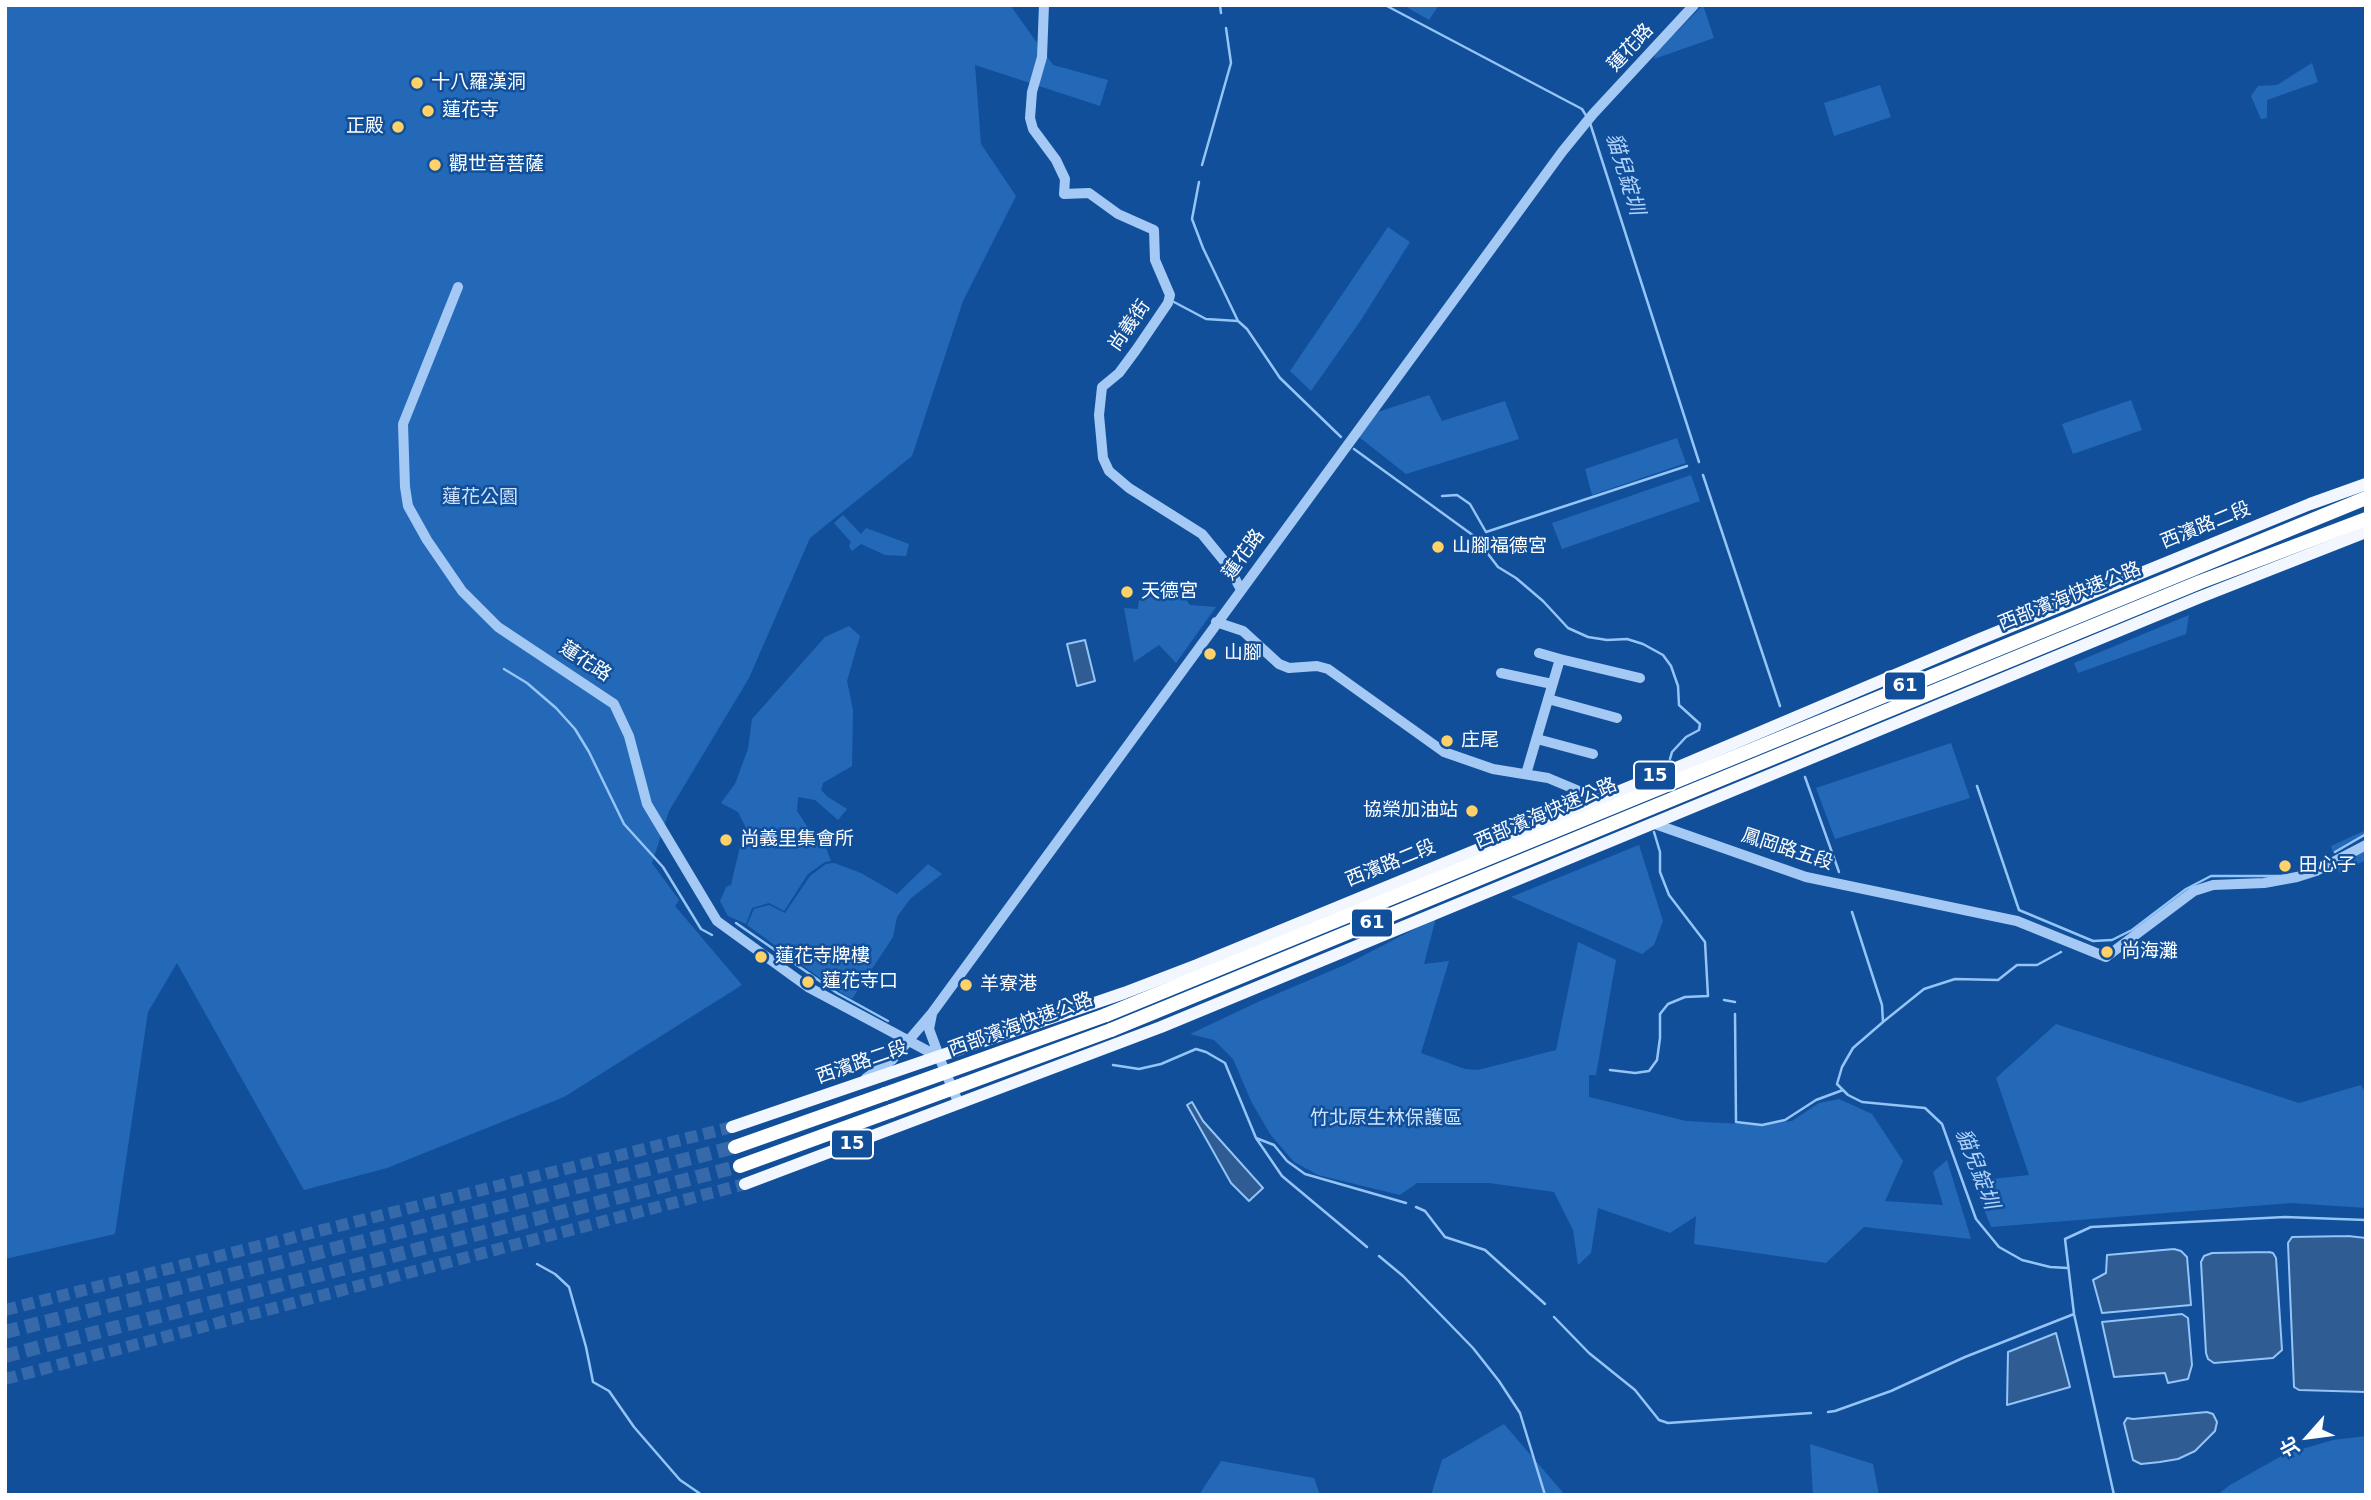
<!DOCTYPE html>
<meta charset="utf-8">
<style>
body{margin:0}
#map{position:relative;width:2371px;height:1500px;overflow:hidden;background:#114f9a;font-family:"DejaVu Sans","Noto Sans TC",sans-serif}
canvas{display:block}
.frame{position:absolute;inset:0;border:7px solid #fff;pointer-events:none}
.north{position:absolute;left:2273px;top:1402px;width:70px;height:70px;-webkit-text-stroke:5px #114f9a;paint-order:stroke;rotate:242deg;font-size:19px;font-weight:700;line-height:28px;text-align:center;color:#fff}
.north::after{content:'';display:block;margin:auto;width:24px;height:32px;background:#fff;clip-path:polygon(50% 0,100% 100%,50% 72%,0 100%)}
</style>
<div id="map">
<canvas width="2371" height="1500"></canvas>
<div class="frame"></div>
<div class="north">北</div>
</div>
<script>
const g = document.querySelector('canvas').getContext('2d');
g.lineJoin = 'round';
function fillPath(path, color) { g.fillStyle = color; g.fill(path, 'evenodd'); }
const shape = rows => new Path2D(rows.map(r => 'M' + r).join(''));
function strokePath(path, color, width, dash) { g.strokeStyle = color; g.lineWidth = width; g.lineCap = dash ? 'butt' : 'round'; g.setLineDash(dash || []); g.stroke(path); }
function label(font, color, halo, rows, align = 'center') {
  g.font = font + ' "DejaVu Sans","Noto Sans TC",sans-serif'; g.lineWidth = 5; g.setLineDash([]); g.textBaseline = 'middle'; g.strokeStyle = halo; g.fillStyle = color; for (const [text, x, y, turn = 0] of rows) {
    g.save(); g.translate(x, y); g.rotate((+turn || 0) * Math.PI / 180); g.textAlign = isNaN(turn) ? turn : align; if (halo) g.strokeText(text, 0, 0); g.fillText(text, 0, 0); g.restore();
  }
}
fillPath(shape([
 [5,5,1010,5,1053,65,1108,80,1100,106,975,65,981,144,1016,196,963,301,912,456,810,538,749,678,669,811,652,863,679,900,675,906,742,985,564,1097,387,1168,304,1190,177,963,148,1012,115,1234,5,1259],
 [1403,5,1439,5,1429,20],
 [1703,5,1714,38,1654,59,1655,54],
 [2312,63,2318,82,2267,100,2267,118,2261,119,2251,96,2258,86,2277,85],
 [1880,85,1891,117,1834,136,1824,103],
 [1388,227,1410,242,1361,320,1311,391,1290,371],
 [1429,395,1442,421,1505,401,1519,439,1406,474,1359,437,1378,412],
 [2131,400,2142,430,2073,454,2062,424],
 [1677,438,1686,463,1592,495,1585,469],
 [1691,475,1700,501,1562,549,1552,523],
 [843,515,861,534,866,528,909,544,906,556,885,555,861,544,852,551,849,546,851,542,834,523],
 [1146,582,1156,587,1174,582,1190,605,1216,607,1176,663,1159,645,1134,662,1124,608,1138,609,1139,600,1142,601],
 [2189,615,2186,634,2078,673,2074,663],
 [849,626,860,636,847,681,853,710,852,766,823,783,821,790,828,797,847,809,838,820,815,800,798,797,797,811,813,835,826,848,831,861,825,862,808,874,784,911,769,903,752,908,746,924,728,916,720,901,726,887,731,885,741,842,750,836,738,812,721,803,735,784,748,749,752,719,825,637],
 [1951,743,1970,798,1835,839,1816,788],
 [2366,830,2366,836,2333,853,2331,846],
 [1639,845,1663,921,1654,945,1642,954,1511,897],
 [2366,848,2366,860,2339,873,2336,863],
 [834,863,861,873,897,894,928,864,942,874,910,899,897,917,893,937,852,999,835,989,747,925,754,909,769,905,785,913,810,876,826,864],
 [1436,918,1424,964,1449,961,1421,1053,1465,1069,1478,1070,1556,1050,1578,942,1616,960,1596,1075,1589,1075,1589,1097,1686,1121,1759,1125,1792,1121,1819,1103,1839,1099,1872,1114,1903,1161,1885,1201,1943,1205,1933,1172,1947,1160,1971,1239,1864,1227,1826,1263,1694,1244,1696,1216,1670,1233,1598,1208,1591,1253,1578,1265,1573,1230,1554,1192,1489,1183,1417,1183,1400,1195,1318,1175,1294,1162,1270,1134,1251,1101,1233,1059,1214,1040,1190,1034,1260,1001,1347,964],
 [2056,1024,2299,1103,2361,1085,2366,1094,2366,1208,2291,1203,1991,1227,1973,1181,2029,1175,1996,1078],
 [1504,1424,1565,1495,1431,1495,1442,1460],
 [2366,1436,2366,1495,2217,1495,2230,1485,2285,1454,2333,1440],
 [1810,1444,1873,1464,1879,1495,1813,1495],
 [1221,1461,1314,1478,1320,1495,1199,1495]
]), '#2469b8');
const water = shape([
 [1085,640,1095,681,1077,686,1067,644,1085,640],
 [1192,1102,1203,1121,1263,1188,1249,1201,1231,1183,1187,1105,1192,1102],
 [2348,1236,2366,1238,2366,1392,2299,1390,2294,1387,2288,1243,2292,1237,2348,1236],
 [2174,1249,2181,1251,2187,1257,2191,1305,2102,1313,2093,1280,2106,1273,2107,1255,2174,1249],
 [2269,1252,2273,1253,2276,1258,2282,1350,2273,1358,2214,1363,2208,1359,2206,1353,2201,1262,2204,1256,2212,1253,2269,1252],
 [2182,1314,2188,1318,2192,1365,2188,1379,2168,1383,2165,1373,2114,1377,2102,1322,2182,1314],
 [2056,1333,2070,1387,2007,1405,2008,1352,2056,1333],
 [2207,1412,2213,1414,2217,1422,2215,1431,2195,1451,2178,1459,2160,1462,2141,1464,2133,1460,2124,1423,2127,1418,2133,1419,2207,1412]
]);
fillPath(water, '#2f5c92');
strokePath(water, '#95c4f7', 2);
strokePath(shape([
 [1220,5,1221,13],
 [1385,5,1582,109,1587,117],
 [1590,123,1699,462],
 [1202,165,1231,63,1226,28],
 [1199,182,1192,219,1203,248,1238,321],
 [1174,302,1206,319,1238,321,1247,329,1280,378,1341,437],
 [1354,449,1474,536],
 [1703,475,1780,706],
 [1442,496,1457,495,1470,504,1486,532,1687,466],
 [1485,550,1498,567,1516,578,1543,601,1568,628,1588,637,1607,640,1627,639,1643,644,1663,655,1671,666,1678,686,1679,705,1700,724,1699,730,1686,737,1672,752,1670,759],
 [504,669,527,683,556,708,575,729,589,752,624,824,663,867,701,929,712,935],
 [1805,777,1839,872],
 [1977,786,2019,910,2093,941,2112,940,2132,930,2186,889,2211,876,2280,876],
 [2335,852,2366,834],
 [1852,912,1882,1005,1883,1022,1853,1048,1842,1067,1837,1084,1848,1095,1862,1102,1925,1108,1942,1124,1976,1219,1999,1247,2022,1260,2050,1267,2068,1268],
 [736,923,837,993,888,1021],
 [1724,1000,1735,1002],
 [1735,1014,1736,1122,1762,1125,1785,1120,1816,1100,1843,1090],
 [1883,1022,1924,989,1955,979,1998,980,2017,965,2037,965,2061,952],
 [1113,1065,1139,1069,1161,1064,1196,1049,1206,1052,1225,1063,1256,1138,1282,1176,1367,1247],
 [1610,1070,1635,1073,1649,1071,1657,1060,1660,1038,1660,1014,1668,1004,1685,997,1708,996,1705,942,1669,895,1660,872,1660,852,1654,832],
 [1256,1138,1274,1145,1287,1161,1305,1174,1406,1203],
 [1416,1207,1425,1211,1445,1237,1485,1250,1545,1304],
 [1379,1256,1403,1276,1473,1348,1499,1381,1520,1413,1545,1495],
 [537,1264,555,1274,569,1287,586,1347,593,1382,609,1391,634,1427,680,1480,702,1495],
 [1554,1317,1589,1353,1635,1390,1659,1420,1668,1423,1811,1413],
 [1828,1412,1835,1411,1891,1391,1965,1357,2074,1314],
 [2114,1495,2074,1314,2065,1239,2091,1227,2285,1217,2366,1220]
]), '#95c4f7', 2.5);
strokePath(shape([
 [5,1310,732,1127],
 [5,1379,745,1184]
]), '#3569a9', 12, [12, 6]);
strokePath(shape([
 [5,1332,735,1147],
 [5,1356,740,1166]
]), '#3569a9', 14, [14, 7]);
strokePath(shape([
 [1044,5,1042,57,1032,92,1030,118,1033,129,1056,160,1065,179,1064,194,1089,193,1118,214,1154,230,1155,260,1170,295,1168,303,1136,350,1119,373,1102,387,1099,415,1103,458,1109,471,1129,488,1202,534,1229,567,1241,590],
 [458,287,403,424,405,487,408,506,427,540,462,591,498,627,614,704,629,736,647,804,717,921,808,987,939,1057,959,1104],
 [1216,622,1243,631,1279,664,1289,668,1317,666,1328,669,1444,752,1493,769,1548,778,1603,801],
 [1560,659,1640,678],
 [1501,673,1552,684],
 [1548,699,1617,718],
 [1537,739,1593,754],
 [1526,774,1560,659,1539,653],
 [1652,823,1806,877,2017,921,2106,957,2194,891,2213,885,2264,883,2297,877,2316,871,2366,845],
 [932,1014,929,1029,939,1056],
 [866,1078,892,1060,932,1013,1562,152,1593,114,1694,5]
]), '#a4c9f4', 10);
strokePath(shape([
 [732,1127,1124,993,1197,965,1683,765,1975,641,2310,504,2366,484],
 [745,1184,1161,1027,2198,598,2366,532]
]), '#f1f6ff', 12);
strokePath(shape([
 [1106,1015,2366,498],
 [1111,1030,2200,582,2366,519],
 [735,1147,885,1094],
 [740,1166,891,1111]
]), '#fff', 14);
strokePath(shape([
 [885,1094,1106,1015],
 [891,1111,1111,1030]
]), '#fff', 14);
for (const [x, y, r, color] of [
 [417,83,7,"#ffd167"],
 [428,111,7,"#ffd167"],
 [398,127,7,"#ffd167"],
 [435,165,7,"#ffd167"],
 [1438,547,7,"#ffd167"],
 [1127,592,7,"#ffd167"],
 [1210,654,7,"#ffd167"],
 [1447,741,7,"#ffd167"],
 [1472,811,7,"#ffd167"],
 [726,840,7,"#ffd167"],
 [2285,866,7,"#ffd167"],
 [2107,952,7,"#ffd167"],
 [761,957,7,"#ffd167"],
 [808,982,7,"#ffd167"],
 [966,985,7,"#ffd167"]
]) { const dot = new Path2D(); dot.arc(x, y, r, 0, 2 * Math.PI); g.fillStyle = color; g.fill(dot); strokePath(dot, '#114f9a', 2.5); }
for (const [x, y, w] of [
 [1905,686,42],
 [1655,776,42],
 [1372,923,42],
 [852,1144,42]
]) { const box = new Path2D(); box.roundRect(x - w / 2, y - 14.5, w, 29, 5); g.fillStyle = '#114f9a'; g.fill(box); strokePath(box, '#fff', 2); }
label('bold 18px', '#fff', null, [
 ["61",1905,686],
 ["15",1655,776],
 ["61",1372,923],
 ["15",852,1144]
]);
label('19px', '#fff', '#114f9a', [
 ["蓮花路",1631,48,-47],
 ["尚義街",1130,326,-55],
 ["西濱路二段",2206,526,-22],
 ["蓮花路",1244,555,-54],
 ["西部濱海快速公路",2070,597,-22],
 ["蓮花路",585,662,33],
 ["西部濱海快速公路",1546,814,-23],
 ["鳳岡路五段",1787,850,18],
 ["西濱路二段",1391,864,-22],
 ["西部濱海快速公路",1021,1025,-20],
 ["西濱路二段",862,1063,-19]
]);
label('19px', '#fff', '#114f9a', [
 ["十八羅漢洞",431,83],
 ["蓮花寺",442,111],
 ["正殿",384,127,"right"],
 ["觀世音菩薩",449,165],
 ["山腳福德宮",1452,547],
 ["天德宮",1141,592],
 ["山腳",1224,654],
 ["庄尾",1461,741],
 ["協榮加油站",1458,811,"right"],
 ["尚義里集會所",740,840],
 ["田心子",2299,866],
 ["尚海灘",2121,952],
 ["蓮花寺牌樓",775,957],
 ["蓮花寺口",822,982],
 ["羊寮港",980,985]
], 'left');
label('19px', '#cce3fe', '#114f9a', [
 ["蓮花公園",480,498],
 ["竹北原生林保護區",1386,1119]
]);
label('italic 21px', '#b0d3fb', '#114f9a', [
 ["貓兒錠圳",1624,174,73],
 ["貓兒錠圳",1976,1169,69]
]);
</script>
